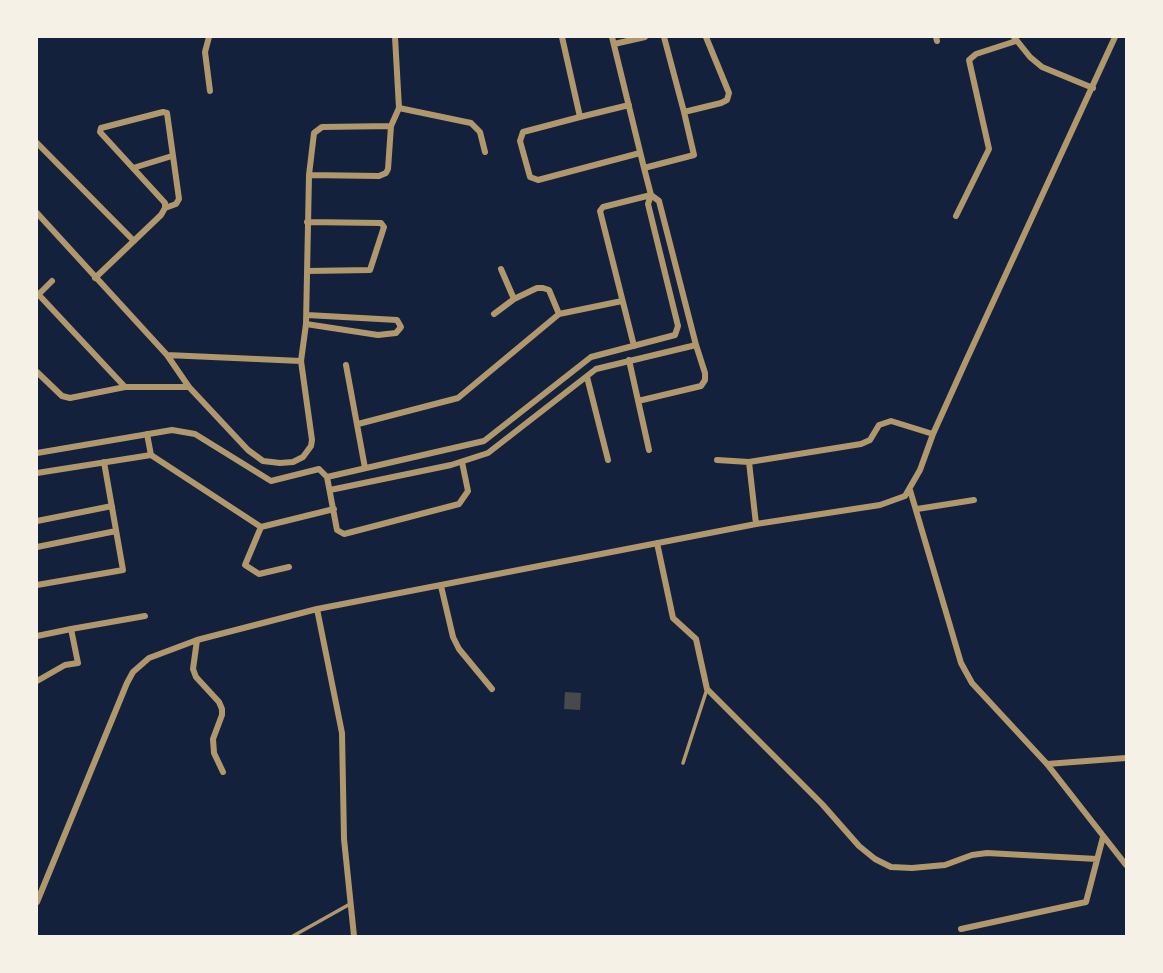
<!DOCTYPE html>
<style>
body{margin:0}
#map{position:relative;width:1163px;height:973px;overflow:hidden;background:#14213d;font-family:"Titillium Web",sans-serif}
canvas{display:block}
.frame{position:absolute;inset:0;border:38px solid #f6f1e7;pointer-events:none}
</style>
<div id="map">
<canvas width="1163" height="973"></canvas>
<div class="frame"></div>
</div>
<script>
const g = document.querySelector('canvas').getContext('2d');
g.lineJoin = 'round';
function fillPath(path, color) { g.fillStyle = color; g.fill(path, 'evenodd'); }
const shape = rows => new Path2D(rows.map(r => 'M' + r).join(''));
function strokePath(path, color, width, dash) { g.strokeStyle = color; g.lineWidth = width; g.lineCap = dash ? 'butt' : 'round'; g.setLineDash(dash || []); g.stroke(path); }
fillPath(shape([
 [565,692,581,693,580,710,564,709]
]), '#48494c');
strokePath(shape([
 [683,763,707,689],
 [293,936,350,904]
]), '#b1986c', 3.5);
strokePath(shape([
 [209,37,205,52,210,91],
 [562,37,580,117,523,132,520,141,530,177,538,180,640,153],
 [664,37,684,112],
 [936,37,937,41],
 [1014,37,1030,57,1042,67,1093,88],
 [614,44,645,37],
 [399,108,471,123,480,132,485,152],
 [580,117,629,105],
 [37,143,134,241],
 [133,168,172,156],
 [644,168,694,155,684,112,721,103,727,100,729,93,706,37],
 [309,175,379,176,386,173,388,169,391,126,399,108,395,37],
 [37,213,167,355,189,387,248,450,263,461,280,463,293,462,303,457,311,446,312,440,301,361,306,324,309,175,314,133,322,127,391,126],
 [956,216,989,149,969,60,976,54,1016,41],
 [307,222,381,223,384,227,370,270,307,271],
 [501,269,514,299],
 [95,278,161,215,165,208,165,203,100,132,101,128,163,112,167,113,179,199,176,204,165,208],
 [38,294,125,387],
 [37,296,52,281],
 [494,314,514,299,537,288,543,288,549,290,559,314],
 [306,324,378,335,396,333,401,327,397,320,307,315],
 [634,346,600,211,603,207,651,195],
 [167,355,301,361],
 [629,360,649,450],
 [346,365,365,468],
 [37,372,62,396,70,398,125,387,189,387],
 [587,377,608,460],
 [638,401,701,386,705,380,705,373,696,345],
 [358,424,458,398,559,314,622,301],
 [147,434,151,455],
 [37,453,172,430,195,434,271,481,319,469,327,477,337,530,344,534,459,504,468,491,462,462],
 [717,460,749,462,861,444,870,440,879,425,891,421,933,434],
 [749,462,756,524],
 [37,473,151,455,261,527,334,509],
 [327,477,484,441,591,357,675,335,678,326,648,204,651,195],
 [330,490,451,465,488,453,596,369,696,345,659,201,651,195,644,168,612,37],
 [910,490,961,663,972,683,1047,764,1126,865],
 [917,509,974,500],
 [37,521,112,506],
 [261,527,245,565,259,574,289,567],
 [657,543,673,618,696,639,707,689,822,804,859,846,875,859,891,867,912,868,945,865,972,855,987,853,1097,859],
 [37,547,116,531],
 [37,585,123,570,104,462],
 [441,586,453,637,459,649,492,689],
 [317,609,342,733,344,839,354,936],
 [71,629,145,616],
 [37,636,71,629,78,663,65,665,37,681],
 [197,640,193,669,196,677,219,702,222,709,222,715,213,739,214,753,223,772],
 [1047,764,1126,758],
 [37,902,127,683,133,672,149,658,197,640,317,609,756,524,880,505,905,496,920,470,933,434,965,363,1115,37],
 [961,929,1086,902,1103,837]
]), '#b1986c', 6);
</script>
